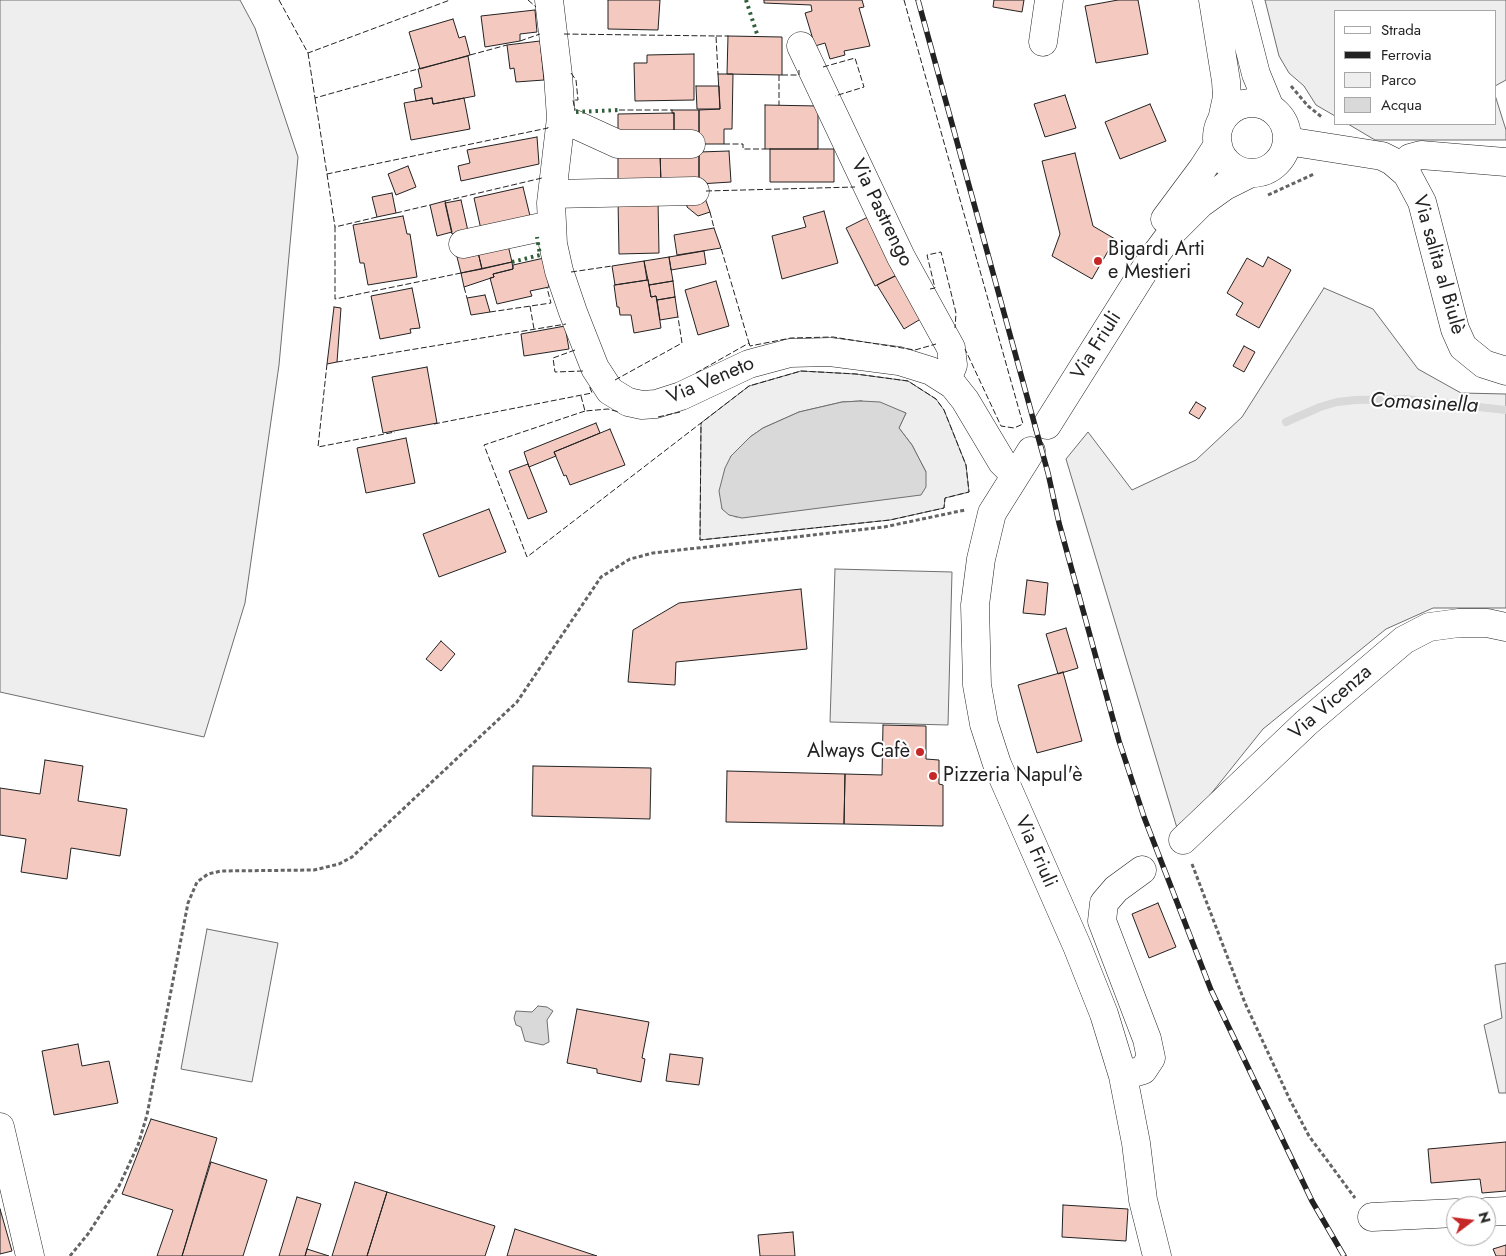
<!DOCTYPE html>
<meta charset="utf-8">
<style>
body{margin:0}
#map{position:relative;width:1506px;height:1256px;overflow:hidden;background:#fff;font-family:Jost,sans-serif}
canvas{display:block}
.legend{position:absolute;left:1334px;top:10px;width:162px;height:115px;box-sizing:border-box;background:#fff;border:1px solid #a7a7a7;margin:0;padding:6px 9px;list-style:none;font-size:15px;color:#222}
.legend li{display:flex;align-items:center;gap:10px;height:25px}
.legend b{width:25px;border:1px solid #a7a7a7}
.north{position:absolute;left:1446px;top:1196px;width:50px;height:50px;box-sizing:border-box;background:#fff;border:1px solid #a7a7a7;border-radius:50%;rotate:75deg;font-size:14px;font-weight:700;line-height:20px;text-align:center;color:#222}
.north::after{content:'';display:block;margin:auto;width:18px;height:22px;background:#c62828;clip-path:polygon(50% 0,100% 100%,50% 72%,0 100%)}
</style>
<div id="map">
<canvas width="1506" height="1256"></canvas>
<ul class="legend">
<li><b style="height:6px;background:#fff"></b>Strada</li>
<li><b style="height:6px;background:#222"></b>Ferrovia</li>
<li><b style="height:14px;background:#eee"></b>Parco</li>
<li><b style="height:14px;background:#d9d9d9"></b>Acqua</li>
</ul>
<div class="north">N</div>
</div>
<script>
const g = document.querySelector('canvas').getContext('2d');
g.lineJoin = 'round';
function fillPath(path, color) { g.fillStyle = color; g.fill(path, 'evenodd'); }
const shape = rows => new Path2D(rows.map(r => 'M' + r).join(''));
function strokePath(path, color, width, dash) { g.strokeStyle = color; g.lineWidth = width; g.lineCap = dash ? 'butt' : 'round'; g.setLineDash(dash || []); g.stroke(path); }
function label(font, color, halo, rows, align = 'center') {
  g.font = font + ' Jost,sans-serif'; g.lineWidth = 4; g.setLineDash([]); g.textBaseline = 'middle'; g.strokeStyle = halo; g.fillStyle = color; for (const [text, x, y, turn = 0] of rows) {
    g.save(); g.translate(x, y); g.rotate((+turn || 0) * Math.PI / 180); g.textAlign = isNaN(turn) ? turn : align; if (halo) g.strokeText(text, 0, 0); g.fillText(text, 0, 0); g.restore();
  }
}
const green = shape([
 [0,0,240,0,255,28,298,157,279,365,245,603,204,737,0,692,0,0],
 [1265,0,1506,0,1506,80,1495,86,1495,11,1335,11,1335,116,1316,105,1304,86,1289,73,1279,56,1265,0],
 [1495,95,1506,130,1506,140,1375,140,1348,124,1495,124,1495,95],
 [1324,288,1373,309,1418,369,1461,393,1506,394,1506,608,1433,608,1386,629,1263,729,1210,795,1177,828,1066,459,1088,432,1132,490,1196,460,1242,417,1324,288],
 [801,371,856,374,908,381,936,399,944,410,966,465,969,492,945,498,944,508,890,520,700,540,701,423,749,386,801,371],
 [861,401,906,413,899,428,912,445,926,472,736,517,722,509,731,456,750,437,763,428,799,412,842,402,861,401],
 [207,929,278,943,252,1082,181,1069,207,929],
 [1506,963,1506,1093,1499,1093,1484,1025,1502,1018,1495,965,1506,963]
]);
fillPath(green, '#eee');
strokePath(green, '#6f6f6f', 1);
const parking = shape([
 [835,569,952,572,948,725,830,722,835,569]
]);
fillPath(parking, '#ededed');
strokePath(parking, '#6f6f6f', 1);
const water = shape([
 [861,401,880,402,906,413,899,428,912,445,926,472,926,487,921,495,742,518,729,515,722,509,719,491,725,468,731,456,750,437,763,428,799,412,842,402,861,401],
 [538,1006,547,1007,553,1011,547,1020,549,1042,543,1045,525,1041,521,1027,516,1025,514,1018,516,1011,532,1012,538,1006]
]);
fillPath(water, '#d9d9d9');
strokePath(water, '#6f6f6f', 1);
strokePath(shape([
 [1286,422,1320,407,1337,402,1356,400,1405,399,1506,410]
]), '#d9d9d9', 8);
const building = shape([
 [608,0,660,0,658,30,608,29,608,0],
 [764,0,862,0,864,7,859,8,870,46,844,51,845,55,830,59,825,43,815,46,805,13,812,11,811,5,764,3,764,0],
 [994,0,1024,0,1022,12,993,7,994,0],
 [1118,0,1138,0,1148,54,1096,63,1085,6,1118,0],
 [535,10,537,32,520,34,520,41,485,47,481,16,535,10],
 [453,19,459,38,465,36,470,55,420,69,409,32,453,19],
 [728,36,782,37,782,75,727,74,728,36],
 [540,41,544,80,516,82,514,68,510,69,507,45,540,41],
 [694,54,694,100,635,101,634,63,647,63,647,55,694,54],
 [468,56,475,96,433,104,432,98,416,101,414,89,422,87,418,69,468,56],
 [718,74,733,74,732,129,724,129,724,144,699,144,699,110,720,109,718,74],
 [696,86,719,86,720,109,697,109,696,86],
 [1065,95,1076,128,1045,137,1034,104,1065,95],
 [432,98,433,104,464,98,470,129,411,140,404,103,432,98],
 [1150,104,1166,141,1120,159,1105,122,1150,104],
 [765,105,818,106,818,149,765,149,765,105],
 [672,110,699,110,699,137,674,137,674,113,672,113,672,110],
 [674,113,674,139,618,140,618,114,674,113],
 [537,137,539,164,461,181,458,166,470,163,467,150,537,137],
 [770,149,834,149,834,182,770,182,770,149],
 [618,151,660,151,661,185,618,186,618,151],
 [660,151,699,151,699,185,661,185,660,151],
 [729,151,731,182,699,184,699,152,729,151],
 [1075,153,1093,226,1115,239,1092,279,1052,256,1060,234,1042,161,1075,153],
 [408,166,416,187,396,195,388,174,408,166],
 [523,187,531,220,482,234,474,198,523,187],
 [392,193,396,213,377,217,372,197,392,193],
 [687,198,705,198,710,212,698,216,687,207,687,198],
 [461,200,468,231,452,234,445,203,461,200],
 [618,200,658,200,659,253,619,254,618,200],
 [445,201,452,232,437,236,430,205,445,201],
 [824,211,838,263,782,279,772,236,806,227,803,217,824,211],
 [403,216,407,234,410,234,417,277,368,285,364,263,360,263,353,225,403,216],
 [870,216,899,274,875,286,846,228,870,216],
 [714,228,721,248,677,255,674,235,714,228],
 [507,241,512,262,482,269,477,248,507,241],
 [477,248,482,269,461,273,456,253,477,248],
 [704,251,706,264,671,270,669,257,704,251],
 [669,257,673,281,649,285,644,261,669,257],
 [1268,257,1291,270,1259,328,1236,315,1243,303,1227,293,1247,258,1263,267,1268,257],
 [544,258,549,287,530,291,532,296,497,304,490,278,494,277,493,274,513,269,513,265,544,258],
 [644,261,647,280,615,285,612,266,644,261],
 [512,262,513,269,493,274,494,277,464,287,461,273,512,262],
 [899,274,924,317,904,329,877,285,899,274],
 [648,280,651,297,656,296,661,328,634,333,631,315,620,315,619,307,617,307,614,285,648,280],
 [673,281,675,297,657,300,656,296,651,297,649,285,673,281],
 [716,281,729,326,698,335,685,290,716,281],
 [412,288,420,328,410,329,411,333,380,339,371,296,412,288],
 [485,295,490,312,471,315,467,298,485,295],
 [675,297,678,317,660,320,657,300,675,297],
 [334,307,341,308,337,362,327,364,334,307],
 [565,326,569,349,524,356,521,334,565,326],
 [1244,346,1255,352,1244,372,1233,366,1244,346],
 [427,367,437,423,383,433,372,377,427,367],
 [1196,402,1206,408,1199,419,1189,413,1196,402],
 [596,423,600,433,554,452,556,456,529,467,524,452,596,423],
 [610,429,625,465,570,485,566,475,564,476,554,452,610,429],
 [406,438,415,483,366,493,357,448,406,438],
 [528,464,547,512,528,519,509,471,528,464],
 [489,509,506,552,439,577,423,534,489,509],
 [1027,580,1048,583,1045,615,1023,613,1027,580],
 [801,589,807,649,676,662,675,685,628,682,633,630,679,603,801,589],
 [1066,628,1078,668,1058,674,1046,634,1066,628],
 [441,641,455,654,441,671,426,659,441,641],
 [1063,672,1082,741,1037,753,1018,685,1063,672],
 [883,725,926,726,926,759,939,760,939,784,943,785,943,826,844,824,845,774,882,775,883,725],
 [45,760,83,766,78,801,127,809,120,856,71,848,67,879,21,872,26,839,0,835,0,788,40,794,45,760],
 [533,766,651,768,650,819,532,816,533,766],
 [727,771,845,774,844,824,726,822,727,771],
 [1158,903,1176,947,1149,958,1132,914,1158,903],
 [577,1009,649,1022,642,1058,645,1059,641,1082,597,1073,597,1069,567,1063,577,1009],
 [78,1044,82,1066,109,1061,118,1103,54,1115,42,1051,78,1044],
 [670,1054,703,1058,699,1085,666,1081,670,1054],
 [151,1119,217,1138,182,1256,157,1256,173,1210,122,1194,151,1119],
 [1506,1142,1506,1191,1482,1193,1480,1179,1431,1183,1428,1149,1506,1142],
 [211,1162,267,1180,243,1256,182,1256,211,1162],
 [355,1182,387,1192,367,1256,332,1256,355,1182],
 [387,1192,495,1226,485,1256,367,1256,387,1192],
 [297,1197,321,1204,305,1256,279,1256,297,1197],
 [1063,1205,1128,1209,1126,1241,1062,1237,1063,1205],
 [0,1209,12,1251,0,1254,0,1209],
 [515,1229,597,1256,507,1256,515,1229],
 [793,1232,795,1256,760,1256,758,1235,793,1232],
 [1506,1245,1506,1256,1496,1256,1493,1249,1506,1245],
 [307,1249,329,1256,305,1256,307,1249]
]);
fillPath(building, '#f3c9c0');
strokePath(building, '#222', 1);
const minor = shape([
 [549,0,558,75,561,118,551,203,553,244,559,271,573,312,595,368,610,391,628,402,642,405,656,404,681,396,749,364,790,353,830,352,899,361,931,371,953,385,965,400,1002,462,1015,475],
 [1213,0,1226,81,1227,97,1222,120],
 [1237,0,1256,74,1270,108],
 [1043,42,1049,0],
 [801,46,901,257,951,348,953,365,947,380],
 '1217 138a35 35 0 1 1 70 0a35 35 0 1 1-70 0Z',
 [561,118,618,144,691,144],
 [1287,141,1382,156,1392,161,1407,174,1422,202,1455,329,1463,347,1484,364,1506,371],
 [1400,167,1410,158,1421,155,1506,162],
 [552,194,695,191],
 [1165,219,1203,168,1218,145],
 [463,244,551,225],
 [1047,425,1147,266,1173,231,1200,204,1225,186,1251,173],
 [1031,451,992,513,981,559,975,605,977,685,984,724,997,764,1077,946,1104,1014,1123,1076,1136,1143,1143,1200,1157,1256],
 [1183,840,1306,723,1404,640,1429,627,1459,623,1487,623,1506,627],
 [1123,1076,1143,1070,1151,1058,1147,1039,1102,921,1104,903,1116,889,1142,870],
 [0,1127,30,1256],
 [1486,1212,1506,1211],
 [1372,1217,1456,1213]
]);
strokePath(minor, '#222', 29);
strokePath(shape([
 [1291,86,1308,106,1323,118],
 [1268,195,1314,174],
 [1192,864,1245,1003,1290,1100,1309,1136,1355,1198],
 [70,1256,88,1234,119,1186,138,1145,147,1115,188,903,197,882,208,874,221,871,314,870,339,864,352,857,517,702,601,577,630,559,653,553,884,527,965,510]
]), '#646464', 3, [4, 2.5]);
strokePath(minor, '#fff', 28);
const rail = shape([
 [918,0,1048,473,1059,523,1119,741,1144,817,1211,990,1312,1201,1344,1256]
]);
strokePath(rail, '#222', 5.5);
strokePath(rail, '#fff', 4, [11]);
strokePath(shape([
 [746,0,758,37],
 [576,112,619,110],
 [512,262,540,255,537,237]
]), '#2f5e38', 4, [2.5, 4]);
strokePath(shape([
 [279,0,308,53,450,0],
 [528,0,536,7],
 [904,0,1023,424,1014,428,1001,426,965,349],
 [564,34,716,36,718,74],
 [716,36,728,36],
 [520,41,540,34],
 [308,53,315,98,418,69],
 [470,55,507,45],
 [823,67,855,58,864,87,835,96],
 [571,73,576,80,578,100,573,100,575,111],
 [779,75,779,105],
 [782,75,799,75,799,70],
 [315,98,327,174,548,128,548,125],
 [619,110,672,110],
 [724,144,743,144,743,149,765,149],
 [327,174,335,227],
 [706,191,855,187],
 [445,201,542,178],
 [710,212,714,228],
 [396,213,430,205],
 [377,217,335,227,335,299,461,273],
 [571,272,612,266],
 [464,287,467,298],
 [930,289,935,288,927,255,941,252,956,313,955,328],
 [530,306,534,329],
 [490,312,551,303,547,288],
 [749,343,750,346,791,338,833,337,915,350,936,344],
 [575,350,553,358,555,372,583,371],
 [337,362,566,324],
 [327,364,318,447,395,432],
 [696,373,749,343,721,248],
 [615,380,682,343,678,317],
 [581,396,585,411,608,409,619,412],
 [585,411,484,445,527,557,749,386,801,371,856,374,908,381,936,399,944,410,966,465,969,492,945,498,944,508,890,520,700,540,701,423],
 [658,417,680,412],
 [434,424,592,393,589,385]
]), '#222', 1, [6, 2.5]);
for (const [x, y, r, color] of [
 [1098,261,5,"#c62828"],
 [920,752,5,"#c62828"],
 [933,776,5,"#c62828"]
]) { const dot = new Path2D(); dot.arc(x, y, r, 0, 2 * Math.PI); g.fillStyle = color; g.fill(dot); strokePath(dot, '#fff', 2); }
label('20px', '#222', '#fff', [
 ["Via Pastrengo",881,213,64],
 ["Via salita al Biulè",1438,265,74],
 ["Via Friuli",1097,346,-58],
 ["Via Veneto",711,381,-23],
 ["Via Vicenza",1331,703,-41],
 ["Via Friuli",1035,852,66]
]);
label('20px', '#222', '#fff', [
 ["Bigardi Arti",1108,250],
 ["e Mestieri",1108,273],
 ["Always Cafè",910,752,"right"],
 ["Pizzeria Napul'è",943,776]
], 'left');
label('italic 21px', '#222', '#fff', [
 ["Comasinella",1424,404,3]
]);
</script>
